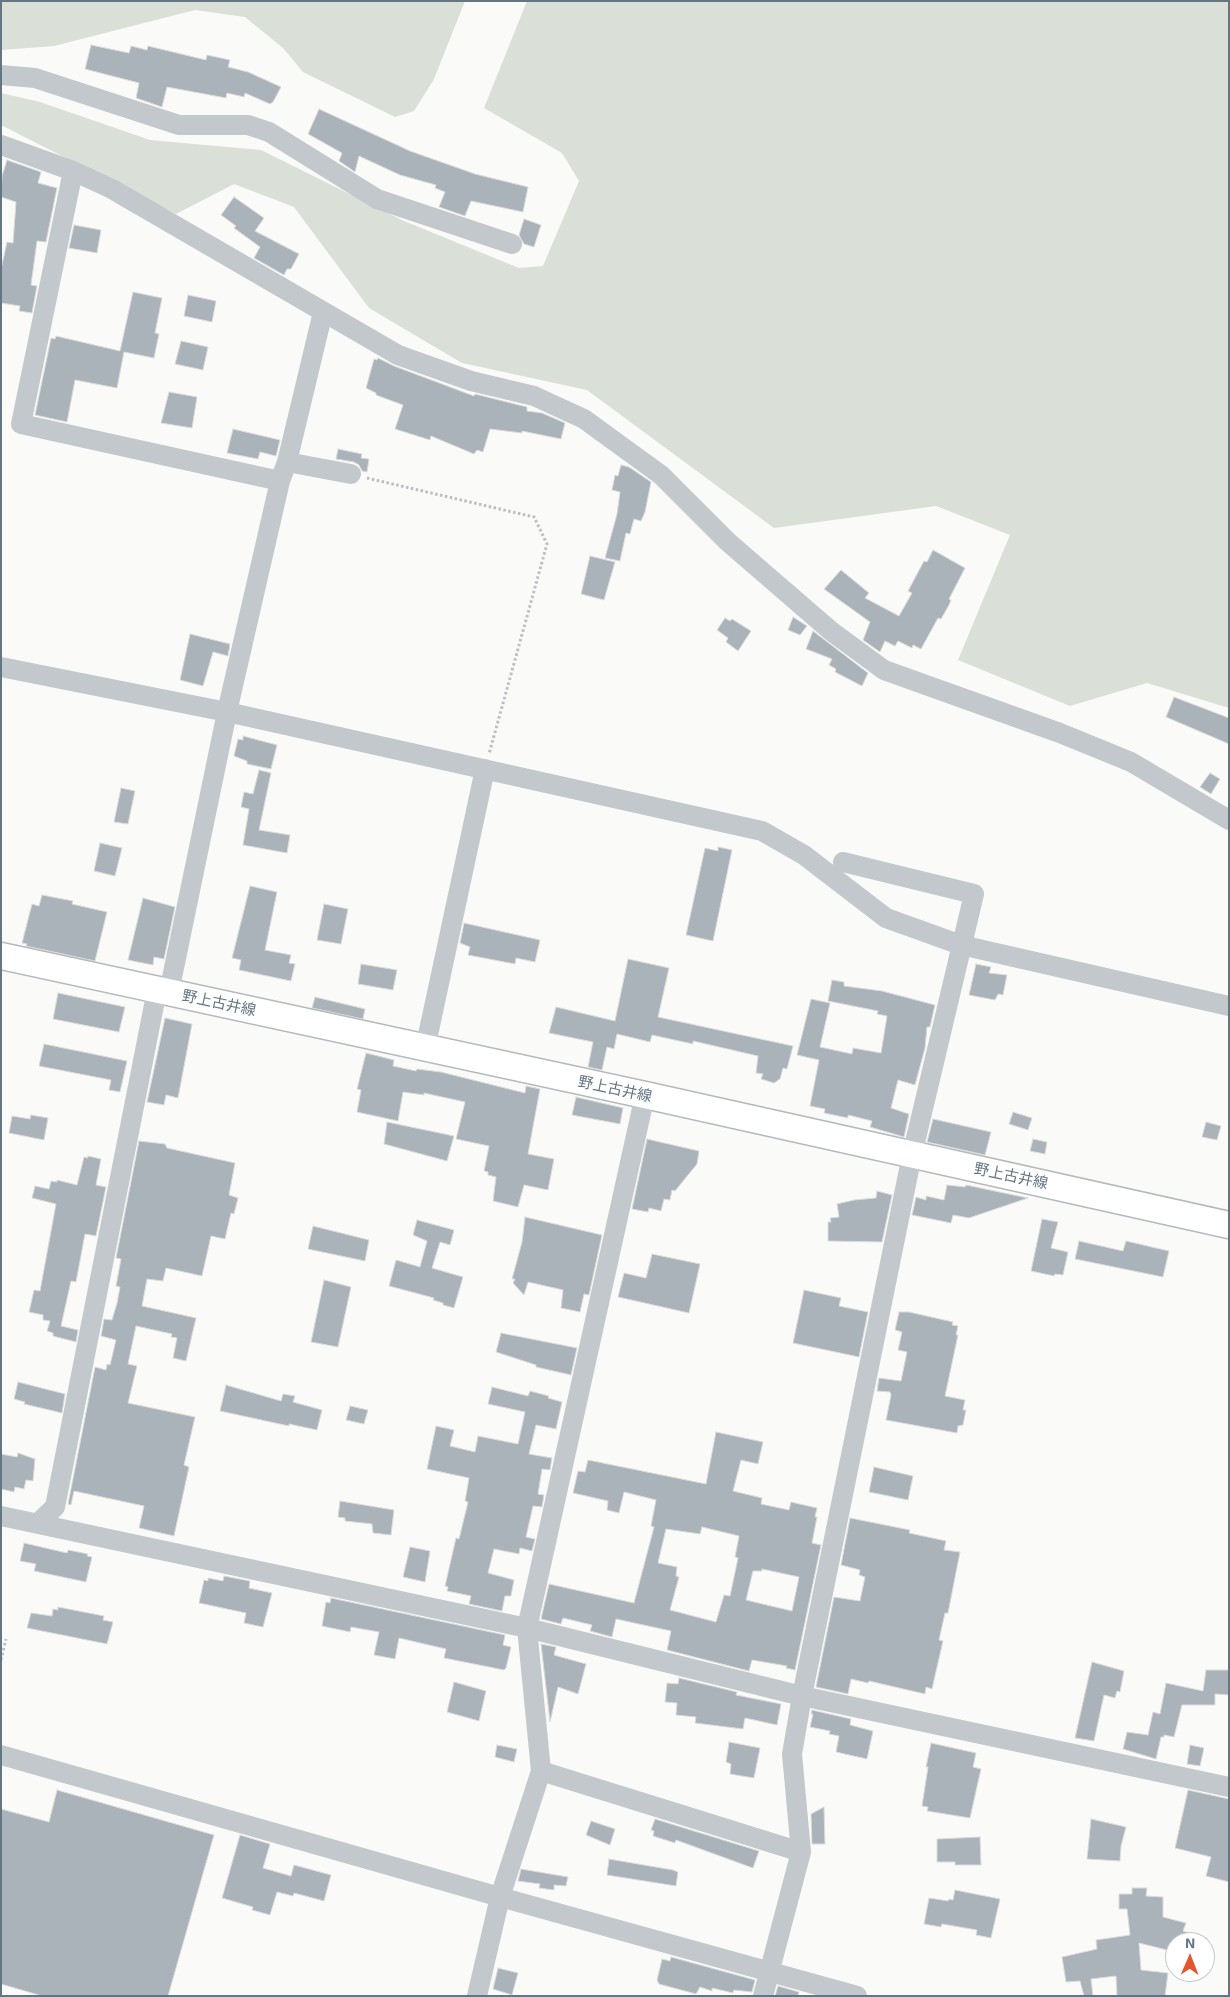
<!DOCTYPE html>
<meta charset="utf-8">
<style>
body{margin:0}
#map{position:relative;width:1230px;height:1997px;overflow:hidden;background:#fafaf8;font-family:"Exo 2",sans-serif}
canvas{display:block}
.frame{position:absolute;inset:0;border:2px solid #657683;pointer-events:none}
.north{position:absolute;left:1165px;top:1932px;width:50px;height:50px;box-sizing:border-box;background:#fff;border:1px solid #c1c8cd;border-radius:50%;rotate:1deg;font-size:14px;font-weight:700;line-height:20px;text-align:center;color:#657683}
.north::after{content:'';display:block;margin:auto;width:18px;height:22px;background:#e4572e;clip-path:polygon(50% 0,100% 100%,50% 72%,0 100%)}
</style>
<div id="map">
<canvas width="1230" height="1997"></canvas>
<div class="frame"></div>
<div class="north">N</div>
</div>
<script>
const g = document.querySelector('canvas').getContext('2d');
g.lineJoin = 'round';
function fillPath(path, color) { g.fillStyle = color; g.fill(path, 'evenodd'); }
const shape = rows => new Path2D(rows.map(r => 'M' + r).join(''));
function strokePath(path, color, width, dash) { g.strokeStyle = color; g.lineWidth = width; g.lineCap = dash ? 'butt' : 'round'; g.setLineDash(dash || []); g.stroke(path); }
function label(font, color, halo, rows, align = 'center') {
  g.font = font + ' "Exo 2","Noto Sans JP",sans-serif'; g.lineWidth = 5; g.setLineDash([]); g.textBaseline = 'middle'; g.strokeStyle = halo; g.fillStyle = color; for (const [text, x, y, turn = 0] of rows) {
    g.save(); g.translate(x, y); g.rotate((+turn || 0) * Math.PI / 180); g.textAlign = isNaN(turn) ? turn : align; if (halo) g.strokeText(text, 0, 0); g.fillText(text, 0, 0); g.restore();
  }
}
fillPath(shape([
 [1,1,465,1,434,79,414,111,395,117,303,72,283,48,245,17,195,10,54,46,1,50],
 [527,1,1229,1,1229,708,1147,683,1070,706,958,660,1010,535,936,506,774,528,587,390,462,363,369,308,294,207,234,184,176,214,1,125,1,93,40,102,150,140,261,150,404,221,519,268,543,266,579,181,562,153,484,108]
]), '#dadfd7');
const building = shape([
 [91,45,129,53,131,46,147,50,148,46,206,60,207,55,230,60,228,67,248,72,281,87,273,102,270,104,245,93,244,97,227,93,226,98,167,87,162,107,136,98,139,83,85,69,91,45],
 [319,109,410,151,475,174,528,187,523,212,471,201,465,216,439,207,445,192,435,188,436,185,400,175,359,156,355,172,339,161,342,153,308,134,319,109],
 [7,160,41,172,38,183,57,188,46,242,37,241,31,285,37,286,32,313,19,311,20,306,1,303,1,269,7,242,13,243,16,202,1,197,2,176,7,160],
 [234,197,264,218,255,231,299,254,291,269,287,269,284,275,254,258,260,247,234,228,236,226,221,215,234,197],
 [524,219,541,225,534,247,524,244,519,235,524,219],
 [74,225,101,230,97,253,69,248,74,225],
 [133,292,162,298,155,333,159,334,154,358,124,352,117,388,75,380,67,422,35,415,51,338,55,339,56,336,120,351,133,292],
 [188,295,216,301,212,322,184,316,188,295],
 [181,341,208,347,203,370,175,364,181,341],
 [378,358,394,366,474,396,475,394,527,407,527,411,542,413,565,423,561,439,522,431,522,433,490,429,483,452,477,450,474,454,431,436,430,440,395,429,403,405,376,395,376,393,366,388,374,359,377,360,378,358],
 [169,392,197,397,192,428,161,423,169,392],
 [233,429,280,440,276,456,260,452,258,459,227,453,233,429],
 [338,449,362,454,361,458,369,459,367,472,362,471,359,465,354,462,336,459,338,449],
 [621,465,629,467,651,482,645,512,641,521,634,519,630,534,626,533,620,561,605,558,617,514,620,492,612,490,615,475,618,476,621,465],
 [933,550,965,568,949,599,951,600,949,605,941,619,938,618,921,649,913,645,912,648,898,641,895,646,885,641,880,652,863,640,870,622,824,589,841,570,869,593,865,598,899,616,912,593,908,591,924,561,927,562,933,550],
 [590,556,615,562,604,600,581,594,590,556],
 [793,617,807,626,800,635,788,630,793,617],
 [725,618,730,621,732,619,751,631,738,651,726,642,728,638,717,630,725,618],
 [813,631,868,673,862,686,835,672,836,669,829,665,832,659,806,649,813,631],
 [190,634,230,644,228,656,213,652,203,686,180,680,190,634],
 [1174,697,1229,718,1229,744,1166,717,1174,697],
 [243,736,277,745,271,769,247,764,247,761,234,756,238,739,243,740,243,736],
 [259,770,271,773,259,830,290,835,287,853,243,845,249,809,241,807,244,792,253,794,259,770],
 [1210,773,1220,779,1211,794,1200,787,1210,773],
 [121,788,135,791,128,824,114,822,121,788],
 [100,843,122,848,115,876,94,871,100,843],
 [718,847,732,850,713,941,686,935,705,848,718,851,718,847],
 [250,886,277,892,265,950,291,955,289,963,295,964,291,981,239,970,241,960,232,958,250,886],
 [42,895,73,901,72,904,107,912,95,961,26,946,27,944,22,943,32,904,39,906,42,895],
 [143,898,175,907,164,959,154,957,153,965,128,960,143,898],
 [324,904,348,909,341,944,317,940,324,904],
 [464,923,540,940,535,962,516,958,515,964,468,955,470,947,460,943,464,923],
 [628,959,669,968,658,1017,793,1046,787,1069,783,1068,780,1079,774,1083,761,1079,763,1074,756,1073,758,1056,693,1041,693,1044,652,1035,650,1042,617,1034,614,1049,607,1047,602,1070,588,1067,593,1042,549,1033,556,1007,615,1021,628,959],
 [361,964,397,970,393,990,358,984,361,964],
 [976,964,991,967,989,973,1007,975,1003,995,998,994,995,1000,969,995,976,964],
 [832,980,844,982,844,986,882,991,935,1005,930,1027,927,1027,925,1048,915,1085,898,1080,891,1108,909,1114,904,1137,870,1127,872,1121,848,1115,848,1118,824,1113,825,1109,810,1106,819,1060,797,1055,811,999,830,1003,820,1047,852,1054,853,1048,881,1053,887,1016,877,1014,878,1011,828,1001,832,980],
 [58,993,125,1007,119,1032,53,1019,58,993],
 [315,997,365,1009,363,1019,312,1008,315,997],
 [165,1018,192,1024,178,1098,166,1095,164,1105,147,1102,165,1018],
 [44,1044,127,1061,120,1092,109,1090,111,1080,39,1066,44,1044],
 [366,1053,394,1060,393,1066,416,1071,417,1069,441,1072,525,1093,526,1086,540,1089,528,1154,554,1159,548,1190,524,1185,518,1207,493,1201,496,1177,488,1175,488,1172,484,1171,489,1146,456,1139,465,1102,424,1093,424,1095,403,1092,398,1121,357,1112,361,1090,357,1089,366,1053],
 [576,1097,623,1108,620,1124,572,1115,576,1097],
 [1013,1112,1032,1118,1028,1130,1009,1124,1013,1112],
 [31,1115,48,1118,44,1140,9,1133,12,1116,30,1119,31,1115],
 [933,1119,991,1132,985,1155,927,1142,933,1119],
 [387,1122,454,1136,447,1161,384,1144,387,1122],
 [1206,1122,1221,1126,1217,1140,1202,1137,1206,1122],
 [647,1139,699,1151,697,1164,675,1191,672,1190,670,1200,664,1199,661,1211,649,1208,648,1212,632,1209,647,1139],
 [1033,1139,1047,1142,1045,1154,1030,1151,1033,1139],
 [139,1141,165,1144,167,1148,235,1163,229,1195,238,1198,234,1214,231,1213,225,1239,211,1236,202,1276,166,1268,163,1281,147,1279,142,1306,196,1318,186,1361,173,1358,177,1338,171,1337,172,1334,136,1326,128,1364,137,1366,128,1403,195,1417,184,1465,189,1467,174,1536,139,1528,144,1506,74,1491,71,1505,68,1504,95,1367,106,1370,107,1364,110,1365,116,1340,101,1336,104,1319,112,1320,117,1303,120,1287,116,1286,121,1259,116,1258,139,1141],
 [88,1156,101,1159,96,1185,106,1187,96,1236,85,1234,76,1282,71,1281,61,1326,78,1330,76,1342,53,1336,53,1333,47,1331,50,1321,43,1320,43,1315,29,1312,34,1290,40,1291,56,1204,32,1198,35,1186,49,1189,51,1181,57,1182,57,1180,77,1185,84,1157,88,1158,88,1156],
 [947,1185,965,1187,966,1185,1028,1198,969,1218,953,1215,951,1223,912,1215,916,1197,926,1200,926,1196,944,1200,947,1185],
 [877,1191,892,1195,882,1242,828,1241,828,1222,831,1222,830,1218,839,1217,837,1204,854,1200,876,1198,877,1191],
 [525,1217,602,1235,589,1295,584,1294,580,1312,561,1308,563,1290,528,1282,524,1295,513,1283,515,1279,512,1279,522,1242,525,1217],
 [1042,1219,1058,1222,1051,1248,1068,1252,1063,1275,1055,1274,1054,1276,1031,1271,1042,1219],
 [417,1220,454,1230,450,1245,440,1242,432,1268,463,1277,454,1308,443,1305,443,1303,433,1300,434,1298,389,1286,396,1260,420,1267,427,1241,413,1235,417,1220],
 [313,1226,369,1240,365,1261,308,1249,313,1226],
 [1079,1241,1123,1251,1126,1241,1169,1251,1163,1277,1075,1259,1079,1241],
 [652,1254,700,1264,689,1313,618,1297,624,1273,646,1278,652,1254],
 [324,1280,351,1287,338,1347,311,1342,324,1280],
 [804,1290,841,1298,839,1306,868,1312,859,1357,793,1343,804,1290],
 [899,1312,909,1312,953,1322,952,1325,958,1326,956,1335,958,1335,945,1396,965,1400,963,1410,966,1410,963,1425,958,1426,957,1433,886,1420,891,1395,890,1392,877,1391,879,1378,901,1381,907,1352,898,1350,902,1332,895,1330,899,1312],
 [501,1333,577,1348,571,1375,536,1367,536,1365,496,1352,501,1333],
 [18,1382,65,1394,62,1413,24,1404,25,1402,14,1399,18,1382],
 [226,1385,281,1401,283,1394,295,1396,293,1402,322,1410,317,1430,289,1424,289,1426,220,1411,226,1385],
 [492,1387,528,1396,530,1391,549,1396,548,1398,562,1402,556,1429,536,1425,529,1454,552,1458,550,1470,542,1469,538,1494,544,1495,542,1507,533,1506,526,1537,535,1539,532,1551,520,1548,519,1554,494,1549,488,1573,514,1580,511,1596,505,1596,502,1611,469,1604,471,1596,447,1591,448,1587,445,1586,456,1538,459,1539,468,1502,465,1501,469,1478,427,1469,436,1426,454,1430,450,1446,475,1452,478,1436,518,1444,525,1412,488,1404,492,1387],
 [350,1406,368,1410,364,1424,346,1420,350,1406],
 [716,1432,763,1442,758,1464,741,1460,733,1491,762,1498,761,1504,789,1510,791,1502,817,1508,815,1517,817,1517,812,1543,821,1545,795,1670,786,1668,787,1666,752,1660,749,1671,667,1650,671,1631,616,1619,612,1637,590,1631,592,1625,563,1618,561,1624,541,1619,549,1584,634,1603,654,1527,651,1526,656,1500,624,1492,619,1513,607,1510,608,1501,573,1493,578,1471,585,1472,588,1460,706,1484,716,1432],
 [702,1527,739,1536,735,1557,738,1558,730,1596,724,1595,716,1622,670,1610,679,1577,676,1576,677,1567,658,1563,666,1529,700,1534,702,1527],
 [762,1569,799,1577,792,1611,746,1600,753,1571,762,1571,762,1569],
 [18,1453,35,1459,33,1481,26,1480,24,1489,15,1487,14,1492,1,1489,1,1454,17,1457,18,1453],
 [874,1467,913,1476,908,1500,869,1492,874,1467],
 [340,1501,394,1510,391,1535,373,1533,372,1524,345,1521,345,1518,338,1517,340,1501],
 [850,1518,910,1530,909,1533,946,1541,944,1550,960,1552,948,1613,945,1613,939,1640,943,1641,932,1689,926,1687,925,1694,869,1681,868,1683,851,1679,848,1694,816,1687,834,1597,860,1601,865,1577,859,1575,860,1570,841,1565,850,1518],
 [24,1543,67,1553,68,1550,88,1554,87,1556,92,1557,86,1582,34,1571,36,1564,20,1561,24,1543],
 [410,1547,430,1551,425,1582,403,1577,410,1547],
 [224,1576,250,1581,249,1588,272,1593,263,1627,244,1623,246,1613,199,1603,204,1580,208,1581,208,1578,223,1581,224,1576],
 [331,1598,505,1635,503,1645,511,1647,506,1668,504,1670,444,1658,446,1649,399,1638,395,1659,374,1655,379,1632,351,1627,350,1632,322,1626,326,1602,330,1603,331,1598],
 [58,1607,104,1616,103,1620,113,1622,107,1644,27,1628,31,1613,52,1616,53,1609,58,1610,58,1607],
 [541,1644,556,1647,554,1655,586,1664,578,1694,558,1687,550,1722,541,1644],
 [1092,1662,1124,1671,1120,1692,1117,1691,1115,1698,1104,1695,1094,1741,1075,1738,1092,1662],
 [1206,1670,1229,1670,1229,1695,1215,1694,1215,1705,1182,1705,1174,1737,1164,1735,1164,1737,1161,1737,1156,1759,1123,1749,1127,1732,1148,1735,1153,1712,1160,1714,1166,1683,1203,1691,1206,1670],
 [679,1678,737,1692,736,1695,781,1704,777,1725,745,1718,743,1729,695,1723,696,1717,676,1715,677,1703,665,1702,667,1683,678,1684,679,1678],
 [454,1682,486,1691,479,1721,447,1712,454,1682],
 [812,1710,851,1719,850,1725,873,1731,867,1759,836,1752,839,1736,829,1734,830,1731,810,1727,813,1714,811,1714,812,1710],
 [729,1742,760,1748,754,1778,730,1774,731,1764,726,1762,729,1742],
 [931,1743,976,1753,973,1767,981,1769,970,1818,927,1811,928,1807,922,1806,928,1767,926,1767,931,1743],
 [497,1745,517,1749,514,1762,495,1757,497,1745],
 [1190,1745,1204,1748,1200,1766,1187,1764,1190,1745],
 [57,1790,214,1835,168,1996,42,1996,1,1984,1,1809,49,1822,57,1790],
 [1188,1790,1229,1799,1229,1882,1206,1876,1211,1857,1175,1848,1188,1790],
 [824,1807,825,1844,812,1844,811,1814,824,1807],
 [655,1819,759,1851,753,1868,676,1840,675,1843,653,1836,654,1831,651,1830,655,1819],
 [1091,1819,1126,1827,1121,1846,1120,1861,1087,1859,1091,1819],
 [591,1821,615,1829,610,1845,586,1835,591,1821],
 [240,1835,270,1844,263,1868,291,1876,294,1865,331,1875,324,1901,294,1893,293,1896,277,1892,270,1915,252,1910,253,1907,222,1898,240,1835],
 [980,1837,981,1865,955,1865,955,1862,937,1862,937,1839,980,1837],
 [609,1859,673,1870,678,1872,676,1886,607,1875,609,1859],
 [521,1869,568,1877,566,1886,554,1885,554,1890,539,1888,540,1884,518,1881,521,1869],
 [1132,1888,1147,1888,1146,1896,1163,1897,1163,1917,1186,1923,1183,1931,1207,1938,1207,1942,1175,1942,1175,1952,1139,1943,1141,1970,1168,1973,1165,1996,1117,1996,1116,1976,1091,1979,1093,1996,1084,1996,1080,1981,1066,1982,1062,1957,1097,1949,1096,1940,1130,1935,1127,1909,1119,1909,1119,1894,1132,1894,1132,1888],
 [955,1890,1000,1899,991,1938,976,1935,977,1930,942,1924,941,1927,924,1924,929,1898,948,1901,949,1899,953,1900,955,1890],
 [671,1957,755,1980,752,1992,734,1990,733,1993,712,1988,712,1991,700,1987,696,1994,659,1984,657,1980,662,1959,670,1961,671,1957],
 [498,1968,518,1973,512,1995,493,1989,498,1968],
 [778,1986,799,1992,798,1996,775,1996,778,1986]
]);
fillPath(building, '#aab3b9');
strokePath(building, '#dcdcda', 1);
const major = shape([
 [1,956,645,1095,1229,1225]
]);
strokePath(major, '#b5babe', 29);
strokePath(shape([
 [367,478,534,517,547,544,489,754],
 [1,1660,6,1639]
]), '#bbbfc2', 3, [2.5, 2.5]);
strokePath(shape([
 [1,75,35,78,179,125,248,125,269,132,377,199,512,244],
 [1,145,73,171,112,189,398,355,471,381,534,396,584,419,661,475,728,542,831,631,884,670,1060,733,1131,762,1229,820],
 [73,171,21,424,280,481],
 [287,462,351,474],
 [1,667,227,712,762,831,804,855,886,918,961,945,1229,1006],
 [169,992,227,712,280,481,287,462,323,312],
 [425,1049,485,769],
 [1,1516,527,1628,802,1696,1229,1787],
 [38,1523,55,1507,157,990],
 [1,1755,500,1897,857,1996],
 [541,1771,801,1852],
 [477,1996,500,1897,541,1771,527,1628,645,1095],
 [763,1996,801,1852,792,1754,802,1696,912,1155,974,894,843,862]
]), '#c3c8cc', 20);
strokePath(major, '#fff', 26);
label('15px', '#657683', '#fff', [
 ["野上古井線",219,1003,12],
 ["野上古井線",615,1089,12],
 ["野上古井線",1011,1176,12]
]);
</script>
